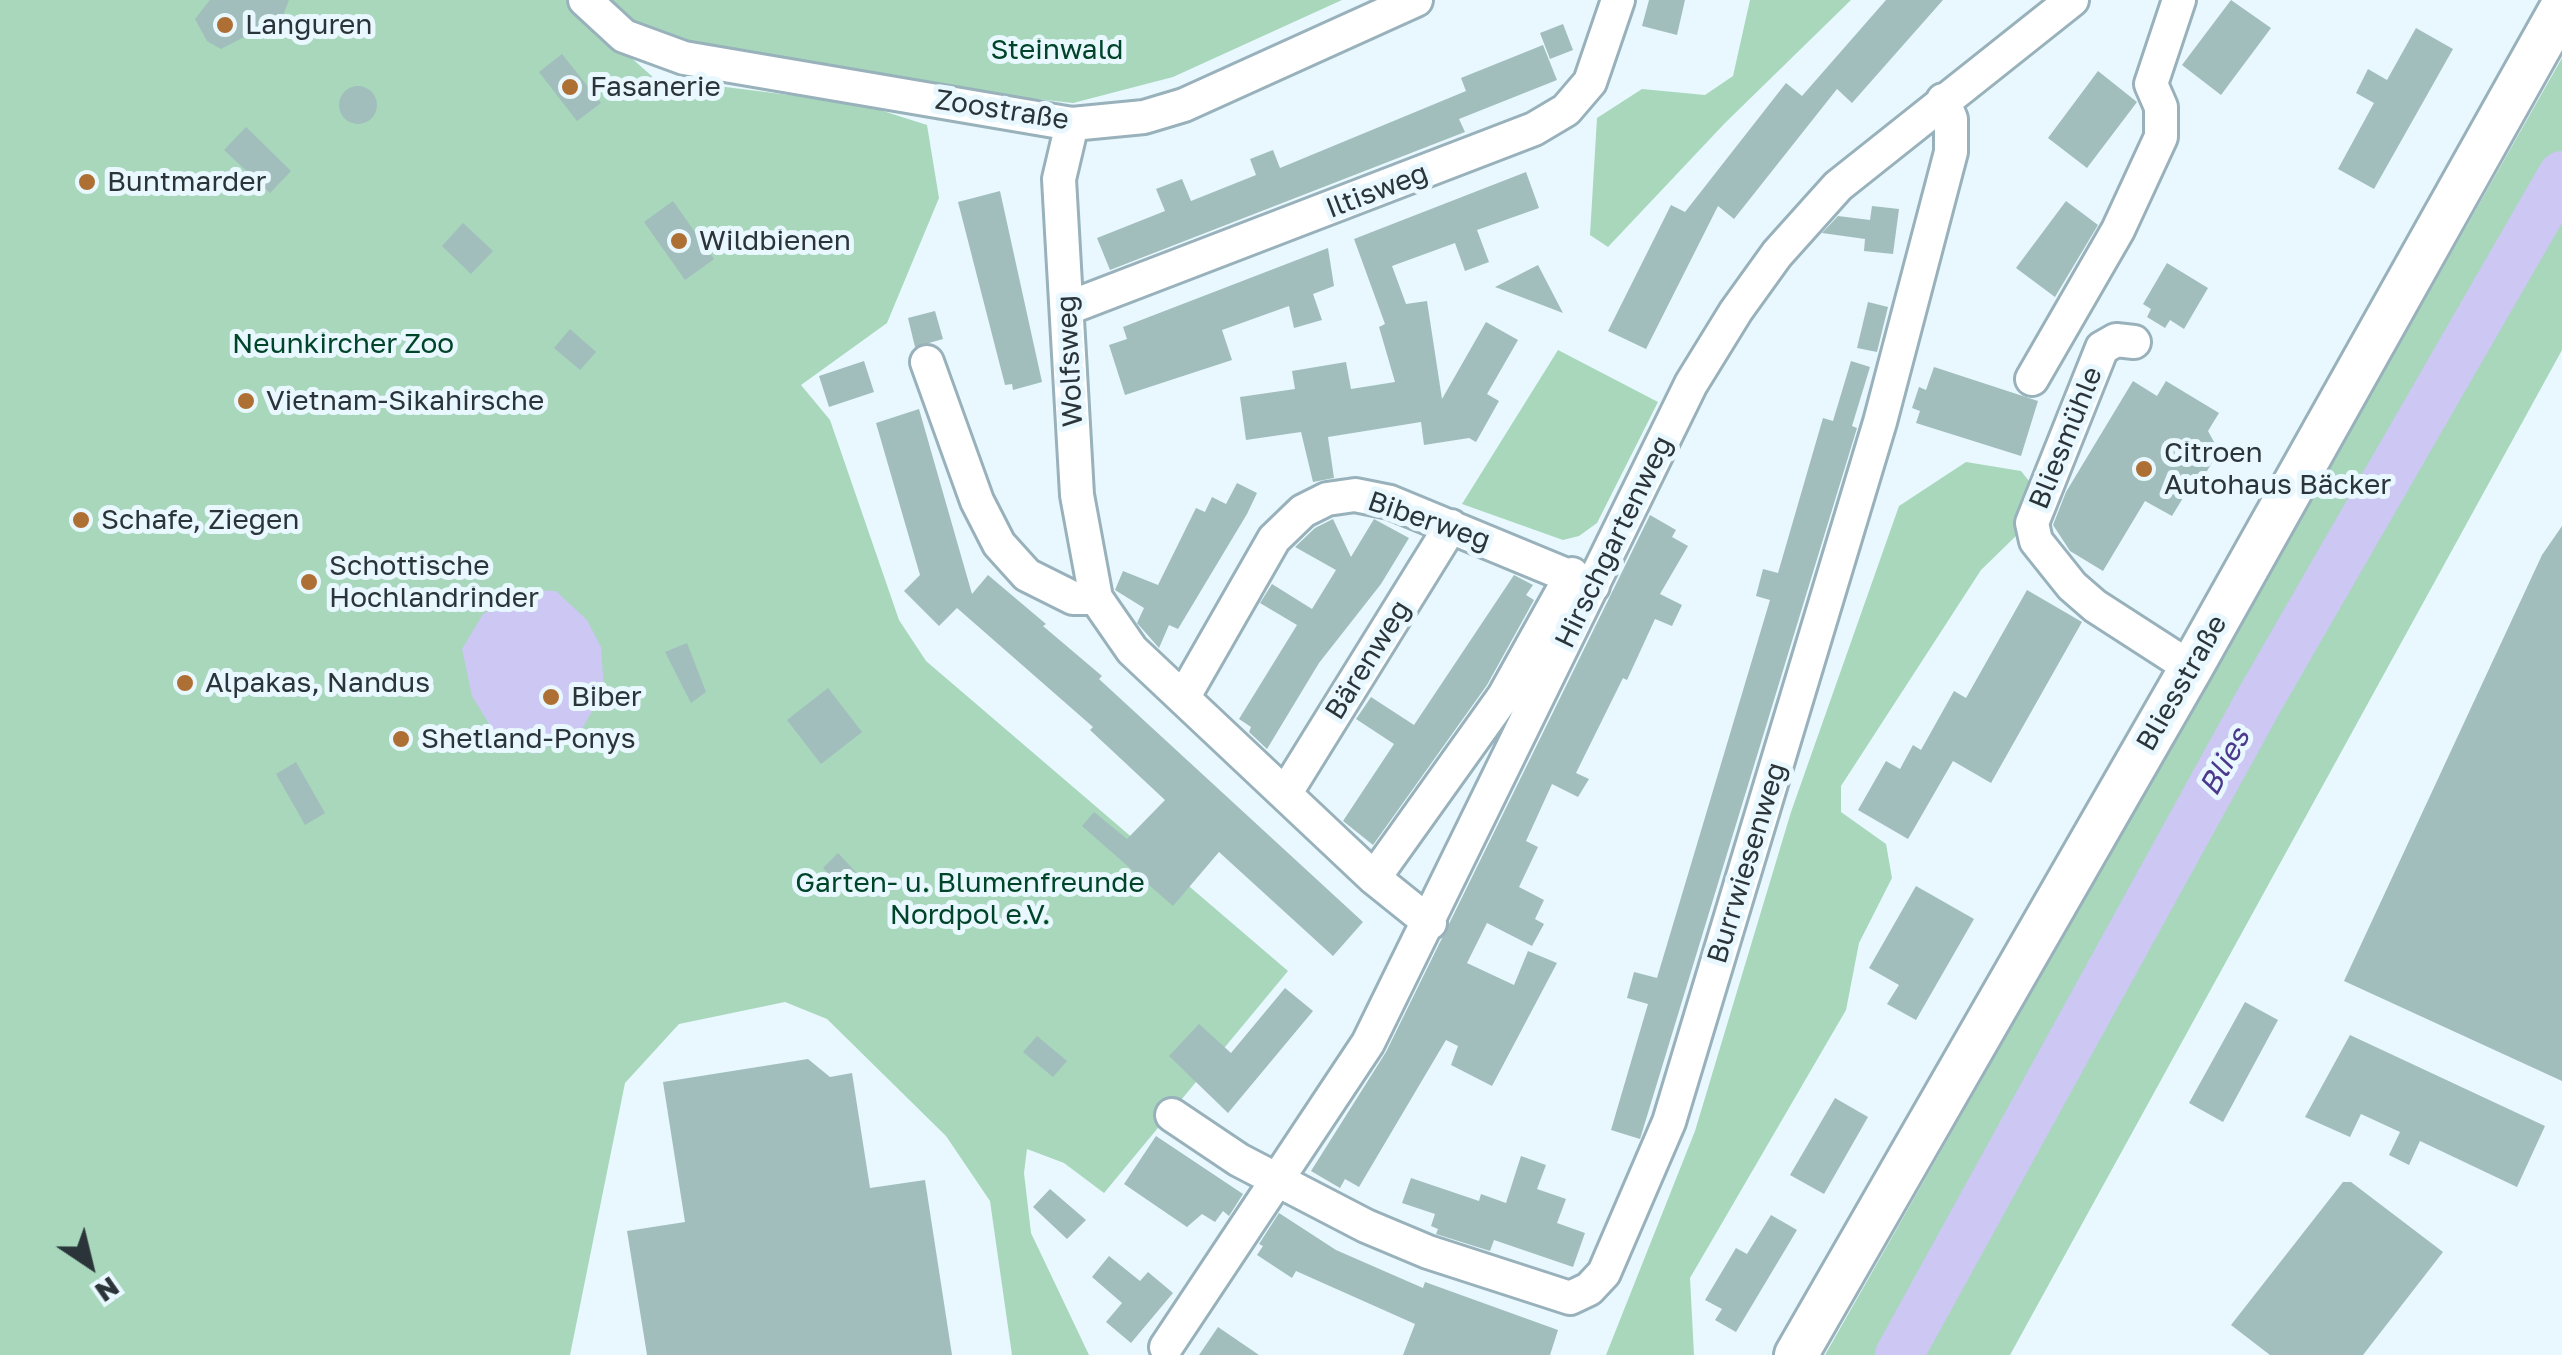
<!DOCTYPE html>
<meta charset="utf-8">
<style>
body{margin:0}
#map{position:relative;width:2562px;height:1355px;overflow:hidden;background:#e8f8fe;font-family:"Golos Text",sans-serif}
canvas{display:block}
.north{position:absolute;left:40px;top:1215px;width:100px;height:100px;-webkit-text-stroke:8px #e8f8fe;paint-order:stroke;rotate:145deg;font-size:28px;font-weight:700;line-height:40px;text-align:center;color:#2b3539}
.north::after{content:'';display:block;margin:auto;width:35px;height:45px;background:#2b3539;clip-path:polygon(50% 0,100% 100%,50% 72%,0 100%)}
</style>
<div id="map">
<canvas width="2562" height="1355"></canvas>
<div class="north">N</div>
</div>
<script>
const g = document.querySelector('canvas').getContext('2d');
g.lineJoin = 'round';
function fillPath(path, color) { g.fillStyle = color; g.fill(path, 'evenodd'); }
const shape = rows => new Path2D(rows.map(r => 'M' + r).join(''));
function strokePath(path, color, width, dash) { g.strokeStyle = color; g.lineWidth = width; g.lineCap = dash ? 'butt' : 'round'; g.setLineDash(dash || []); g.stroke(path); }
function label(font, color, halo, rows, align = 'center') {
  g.font = font + ' "Golos Text",sans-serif'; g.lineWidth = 10; g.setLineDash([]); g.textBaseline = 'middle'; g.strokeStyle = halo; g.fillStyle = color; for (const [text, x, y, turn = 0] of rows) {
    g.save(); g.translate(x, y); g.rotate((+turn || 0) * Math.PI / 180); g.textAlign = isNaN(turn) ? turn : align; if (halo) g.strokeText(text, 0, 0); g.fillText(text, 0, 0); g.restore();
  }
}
fillPath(shape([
 [0,0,566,0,654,78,861,104,927,125,939,198,887,323,801,385,830,420,899,620,926,661,1288,971,1104,1193,1064,1163,1027,1149,1024,1173,1031,1233,1089,1355,1012,1355,990,1201,946,1136,827,1019,785,1002,679,1024,625,1083,570,1355,0,1355],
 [609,0,1342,0,1173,77,1073,103,992,94,704,47,638,25],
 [1750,0,1851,0,1725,123,1608,247,1590,235,1597,118,1642,89,1705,95,1733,76],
 [2562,58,2562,350,2010,1355,1825,1355],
 [1558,350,1658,402,1597,523,1579,536,1563,540,1462,504],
 [1966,462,2021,471,2033,486,2020,532,1981,570,1841,786,1841,812,1886,844,1892,878,1859,943,1846,1010,1690,1278,1694,1355,1606,1355,1695,1131,1791,812,1899,506]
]), '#a8d7bc');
fillPath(shape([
 [527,590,556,591,587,620,601,647,604,690,582,729,534,754,494,732,472,696,462,649,483,614]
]), '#ccc7f3');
strokePath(shape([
 [1899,1355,2260,699,2562,175]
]), '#ccc7f3', 48);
fillPath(shape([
 [210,0,289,0,278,28,269,34,256,31,221,49,207,41,195,19],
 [1649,0,1685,0,1677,35,1642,26],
 [1886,0,1943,0,1852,103,1837,89,1734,219,1718,206,1646,349,1608,331,1671,205,1685,212,1786,83,1802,96],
 [2231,0,2271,28,2221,95,2182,65],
 [1563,24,1573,50,1550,59,1540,33],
 [2416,28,2453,49,2374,189,2338,169,2374,103,2356,93,2368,69,2387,80],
 [1543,45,1557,80,1459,119,1465,132,1110,270,1097,238,1165,211,1156,189,1182,179,1191,201,1256,175,1250,159,1273,150,1280,168,1466,91,1461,78],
 [562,54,601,103,577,121,539,72],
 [2098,71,2137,102,2087,168,2048,138],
 '339 105a19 19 0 1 1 38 0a19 19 0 1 1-38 0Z',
 [246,127,291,171,270,193,224,150],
 [1526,172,1539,208,1477,230,1489,262,1465,271,1455,243,1392,266,1406,304,1427,301,1442,399,1486,322,1518,340,1487,394,1499,401,1476,442,1469,438,1424,445,1421,422,1328,437,1334,478,1313,482,1301,432,1246,440,1240,397,1295,389,1292,371,1346,362,1351,389,1395,382,1379,327,1385,324,1354,239],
 [1000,191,1042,382,1013,390,1012,384,1005,385,958,202],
 [673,201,714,259,685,280,644,222],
 [2066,201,2098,225,2055,297,2016,268],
 [1872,206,1899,209,1893,254,1864,251,1865,239,1822,233,1838,216,1870,220],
 [463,223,493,251,471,274,442,246],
 [1328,248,1334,286,1313,294,1322,320,1294,328,1289,306,1222,330,1232,360,1125,395,1109,345,1127,339,1123,327],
 [2167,263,2208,288,2184,329,2170,320,2165,328,2147,317,2151,309,2143,304],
 [1538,265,1563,313,1495,287],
 [1868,302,1888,307,1877,352,1857,348],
 [935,311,943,339,915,347,908,318],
 [570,329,596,352,580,370,554,348],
 [864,361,874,392,829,407,819,376],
 [1851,361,1870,367,1852,426,1857,428,1640,1139,1611,1130,1648,1004,1627,998,1634,972,1657,978,1770,600,1756,596,1763,569,1778,573,1823,418,1833,421],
 [1934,367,2038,401,2021,456,1916,423,1920,411,1912,408,1919,387,1926,390],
 [2133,381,2157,396,2166,381,2219,413,2208,431,2219,451,2195,491,2189,488,2172,516,2145,501,2103,571,2070,551,2053,525,2066,492],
 [919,409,972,594,988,575,1046,624,1043,626,1102,676,1099,679,1363,922,1333,956,1219,852,1173,906,1082,826,1094,812,1127,839,1165,800,1090,730,1093,727,957,608,939,626,904,591,920,575,876,423],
 [1237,483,1257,493,1247,514,1178,629,1169,625,1159,648,1137,623,1144,608,1115,590,1123,571,1158,585,1196,508,1205,512,1212,497,1226,504],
 [1650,515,1676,530,1672,537,1688,546,1660,594,1682,605,1672,626,1655,619,1627,680,1623,678,1576,773,1589,779,1578,797,1552,784,1526,841,1538,847,1519,887,1544,900,1535,919,1544,924,1532,946,1487,923,1467,963,1514,985,1528,951,1557,963,1492,1086,1451,1065,1458,1046,1446,1040,1359,1187,1345,1179,1340,1188,1311,1171,1386,1052],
 [1333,519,1351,557,1374,519,1409,538,1381,584,1319,663,1267,749,1249,732,1251,727,1239,719,1297,625,1260,603,1272,584,1312,609,1336,570,1295,547,1315,528],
 [2562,526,2562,1081,2344,981,2542,555],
 [1514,575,1533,585,1526,595,1534,600,1487,685,1373,845,1343,821,1394,744,1356,719,1371,697,1414,725],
 [2027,590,2082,622,1991,783,1953,761,1908,839,1858,810,1886,761,1900,769,1913,745,1921,750,1954,691,1966,698],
 [687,643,706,692,691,703,665,652],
 [828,688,862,732,821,764,787,720],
 [296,762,325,813,305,825,276,774],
 [838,853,865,882,850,896,823,868],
 [1916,886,1974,919,1916,1020,1887,1004,1899,985,1869,968],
 [1285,988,1313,1011,1228,1113,1169,1056,1199,1024,1231,1053],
 [2245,1002,2278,1020,2223,1122,2189,1103],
 [2350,1035,2545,1126,2517,1187,2420,1141,2409,1165,2389,1155,2400,1132,2361,1114,2350,1137,2305,1117],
 [1037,1036,1067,1061,1053,1077,1023,1052],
 [808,1059,830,1077,852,1073,870,1188,925,1180,952,1355,647,1355,627,1231,685,1222,663,1082],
 [1835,1098,1868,1117,1824,1194,1790,1175],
 [1156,1136,1243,1194,1229,1216,1223,1211,1215,1222,1202,1214,1187,1227,1124,1184],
 [1521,1156,1546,1165,1537,1189,1566,1199,1557,1223,1585,1233,1573,1267,1494,1240,1490,1251,1436,1234,1438,1229,1431,1226,1435,1214,1402,1203,1411,1178,1479,1201,1481,1194,1506,1203],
 [2343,1182,2351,1182,2443,1252,2363,1355,2270,1355,2231,1325],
 [1050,1189,1086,1220,1067,1239,1033,1207],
 [1279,1213,1336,1250,1423,1288,1425,1282,1558,1330,1550,1355,1403,1355,1415,1324,1296,1271,1292,1278,1257,1255,1263,1246,1259,1244],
 [1771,1215,1797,1230,1736,1332,1715,1320,1722,1309,1705,1300,1736,1248,1747,1254],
 [1109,1256,1140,1281,1148,1272,1173,1293,1131,1343,1106,1322,1122,1303,1092,1277],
 [1218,1327,1259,1355,1199,1355]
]), '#a1bebc');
const minor = shape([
 [585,0,624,36,684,58,1072,124,1144,117,1184,105,1416,0],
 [1072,124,1059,179,1077,495,1096,598,1132,650,1374,878,1430,923],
 [1068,308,1534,129,1566,110,1590,82,1618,0],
 [2134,342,2116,340,2102,348,2032,523,2036,541,2072,586,2095,606,2191,668],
 [927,362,977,501,999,544,1027,575,1073,598,1096,598],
 [2032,379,2118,230,2161,137,2161,107,2151,84,2179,0],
 [1183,698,1274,539,1303,511,1327,499,1355,495,1390,502,1593,586],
 [1285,794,1451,526],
 [1374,878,1504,696,1572,574],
 [1172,1115,1239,1160,1366,1226,1428,1252,1570,1298,1589,1289,1604,1273,1669,1122,1880,422,1951,152,1951,119,1943,100],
 [1166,1347,1368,1043,1691,384,1736,311,1777,254,1838,186,2072,0]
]);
const major = shape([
 [1796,1355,2191,668,2562,7]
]);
strokePath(minor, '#98b1bb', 38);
strokePath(major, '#98b1bb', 48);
strokePath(minor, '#fff', 32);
strokePath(major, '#fff', 42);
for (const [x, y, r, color] of [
 [225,25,10,"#ae6f35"],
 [570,87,10,"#ae6f35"],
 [87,182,10,"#ae6f35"],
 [679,241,10,"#ae6f35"],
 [246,401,10,"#ae6f35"],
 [2144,469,10,"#ae6f35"],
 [81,520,10,"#ae6f35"],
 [309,582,10,"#ae6f35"],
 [185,683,10,"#ae6f35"],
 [551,697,10,"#ae6f35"],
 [401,739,10,"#ae6f35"]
]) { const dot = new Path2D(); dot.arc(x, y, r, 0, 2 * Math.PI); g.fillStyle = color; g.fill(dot); strokePath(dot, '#e8f8fe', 4); }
label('28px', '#2b3539', '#e8f8fe', [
 ["Languren",245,25],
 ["Fasanerie",590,87],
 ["Buntmarder",107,182],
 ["Wildbienen",699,241],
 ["Vietnam-Sikahirsche",266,401],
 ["Citroen",2164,453],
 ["Autohaus Bäcker",2164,485],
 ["Schafe, Ziegen",101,520],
 ["Schottische",329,566],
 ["Hochlandrinder",329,598],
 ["Alpakas, Nandus",205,683],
 ["Biber",571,697],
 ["Shetland-Ponys",421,739]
], 'left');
label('28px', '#004429', '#e8f8fe', [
 ["Steinwald",1057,50],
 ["Neunkircher Zoo",343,344],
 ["Garten- u. Blumenfreunde",970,883],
 ["Nordpol e.V.",970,915]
]);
label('28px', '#2b3539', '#e8f8fe', [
 ["Zoostraße",1002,110,9],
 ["Iltisweg",1377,191,-21],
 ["Wolfsweg",1070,361,-93],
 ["Bliesmühle",2066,438,-68],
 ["Biberweg",1429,521,19],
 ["Hirschgartenweg",1614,542,-64],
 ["Bärenweg",1368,660,-58],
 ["Bliesstraße",2182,683,-60],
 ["Burrwiesenweg",1747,863,-73]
]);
label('italic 30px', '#4c388c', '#e8f8fe', [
 ["Blies",2225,762,-61]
]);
</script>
